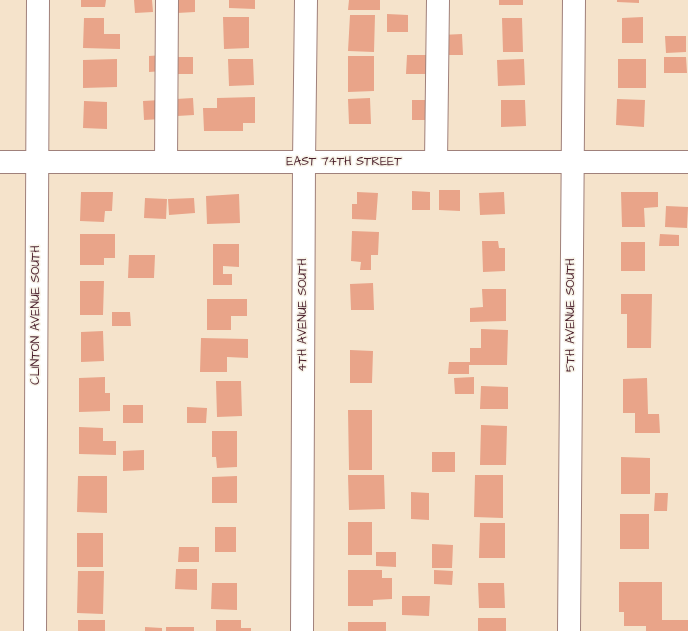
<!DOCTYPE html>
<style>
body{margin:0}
canvas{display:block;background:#f5e3cb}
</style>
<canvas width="688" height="631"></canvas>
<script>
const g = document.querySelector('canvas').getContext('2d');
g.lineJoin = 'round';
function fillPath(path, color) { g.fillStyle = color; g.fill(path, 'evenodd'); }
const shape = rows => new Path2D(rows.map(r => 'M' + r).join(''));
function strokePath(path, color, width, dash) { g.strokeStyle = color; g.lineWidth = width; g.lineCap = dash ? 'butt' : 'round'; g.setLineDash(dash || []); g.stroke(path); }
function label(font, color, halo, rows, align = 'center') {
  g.font = font + ' "Architects Daughter",sans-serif'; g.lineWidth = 3; g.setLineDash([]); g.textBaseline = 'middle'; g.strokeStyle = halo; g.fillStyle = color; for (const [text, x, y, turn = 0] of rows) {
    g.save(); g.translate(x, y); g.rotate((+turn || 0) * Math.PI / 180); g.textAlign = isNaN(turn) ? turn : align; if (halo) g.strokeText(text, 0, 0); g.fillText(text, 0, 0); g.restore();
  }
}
fillPath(shape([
 [81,0,106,0,105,7,81,7],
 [134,0,152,0,153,12,135,13],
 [176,0,195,0,195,12,177,13],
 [229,0,255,0,255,9,229,8],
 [349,0,380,0,380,10,348,10],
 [499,0,523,0,523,5,499,5],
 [617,0,639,0,639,3,617,2],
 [387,14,408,15,408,32,387,32],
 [350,15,375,15,374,52,348,51],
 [223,17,249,17,249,48,224,49],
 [643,17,643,43,622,43,622,18],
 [84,18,104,18,104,34,120,34,120,49,83,48],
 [502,18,522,18,523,52,503,52],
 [462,34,463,55,441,55,441,35],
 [665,36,686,36,686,52,666,53],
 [163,55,163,71,149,72,149,56],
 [407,55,428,55,428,74,406,74],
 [348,56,374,56,374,91,348,92],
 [175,57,193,57,193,74,175,74],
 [664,57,686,57,687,73,664,73],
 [117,59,117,87,83,88,83,60],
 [228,59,253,59,254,85,229,86],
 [524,59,525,85,498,86,497,60],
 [618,59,646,59,646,88,618,88],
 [255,97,255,123,243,123,243,131,204,131,203,108,217,108,217,98],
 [193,98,194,115,177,116,176,99],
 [370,98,371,124,349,124,348,99],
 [617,99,645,100,644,127,616,125],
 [161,100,162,119,144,120,143,101],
 [412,100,426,100,425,120,412,120],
 [501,100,525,100,526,126,501,127],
 [84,101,107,102,107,129,83,128],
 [439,190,460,190,460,211,439,210],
 [412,191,430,192,430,210,412,210],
 [81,192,113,192,112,211,105,211,104,222,80,221],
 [357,192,378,193,376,220,352,219,352,204,357,204],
 [504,192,505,214,480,215,479,193],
 [621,192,658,192,658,207,644,208,645,227,622,227],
 [239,194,240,223,207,224,206,196],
 [145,198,167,199,166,219,144,218],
 [194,198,195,213,169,215,168,199],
 [666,206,688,207,687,228,665,227],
 [352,231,379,232,378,255,371,255,371,270,360,270,361,262,351,261],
 [80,234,115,234,115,258,104,258,104,265,80,265],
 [660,234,679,235,679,246,659,246],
 [482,241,498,241,499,248,505,248,505,271,483,272],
 [621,242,645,242,645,271,621,271],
 [213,244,239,244,239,267,223,266,223,274,232,274,232,285,213,285],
 [129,255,155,255,154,278,128,278],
 [80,281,104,281,103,315,80,315],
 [373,283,374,310,351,310,350,284],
 [482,289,506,289,506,321,470,322,470,308,483,307],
 [621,294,652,294,651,348,627,348,627,314,621,314],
 [207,299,247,299,247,316,231,316,231,330,207,330],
 [112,312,130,312,131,326,112,326],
 [481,329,508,330,507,365,469,365,469,374,448,374,449,362,470,362,470,348,481,348],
 [103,331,104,361,81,362,81,332],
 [201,338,248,339,248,358,227,357,227,372,200,372],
 [350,350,373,351,372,383,350,383],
 [105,377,105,393,110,393,110,411,79,412,79,378],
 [474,377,474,394,455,394,454,378],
 [647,378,648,414,659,414,660,433,635,433,635,413,623,413,623,379],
 [216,381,241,381,242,416,217,417],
 [481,386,508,387,508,409,480,409],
 [123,405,143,405,143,423,123,423],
 [187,407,207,408,206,423,187,423],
 [348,410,372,410,372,470,349,470],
 [481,425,507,426,506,465,480,465],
 [79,427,103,428,103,441,116,441,116,455,79,454],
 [212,431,237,431,237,467,217,468,216,457,212,457],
 [144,450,144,470,123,471,123,451],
 [432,452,455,452,455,472,432,472],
 [621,457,650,458,650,494,621,494],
 [348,475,384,475,385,509,349,510],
 [475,475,503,475,503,518,474,517],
 [78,476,107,476,107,513,77,512],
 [237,476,237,503,212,503,212,477],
 [411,492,429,493,429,520,411,519],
 [655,493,668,493,667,511,654,511],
 [620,514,649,514,649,549,620,549],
 [348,522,372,522,372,555,348,555],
 [480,523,505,523,505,558,479,558],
 [215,527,236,527,236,552,215,552],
 [77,533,103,533,103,567,77,567],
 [432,544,453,545,452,568,432,568],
 [179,547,199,547,199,562,178,562],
 [376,552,396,552,396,567,376,566],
 [176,569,197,569,197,590,175,589],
 [348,570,382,570,382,578,392,578,392,599,373,600,373,606,348,606],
 [434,570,453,571,452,585,434,584],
 [78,571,104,571,103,614,77,613],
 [619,582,662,582,662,620,688,620,688,631,646,631,646,626,624,626,624,612,619,612],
 [212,583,237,583,237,610,211,609],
 [478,583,504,583,505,608,479,608],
 [402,596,430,596,429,616,402,615],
 [478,618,506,618,506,631,478,631],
 [78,620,105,620,105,631,78,631],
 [216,620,241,620,241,628,251,628,251,631,216,631],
 [348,622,386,622,386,631,348,631],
 [145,627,162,628,162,631,145,631],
 [166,627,194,627,194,631,166,631]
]), '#e9a489');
const minor = shape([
 [0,162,688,162],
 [166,162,167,0],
 [436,162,438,0],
 [35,631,38,0],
 [302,631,304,162,306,0],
 [569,631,574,0]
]);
strokePath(minor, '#a0817b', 24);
strokePath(minor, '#fff', 22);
label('12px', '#4a1f2b', '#f7f3e8', [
 ["EAST 74TH STREET",344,162],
 ["CLINTON AVENUE SOUTH",36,315,-90],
 ["4TH AVENUE SOUTH",303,315,-90],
 ["5TH AVENUE SOUTH",571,315,-90]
]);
</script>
